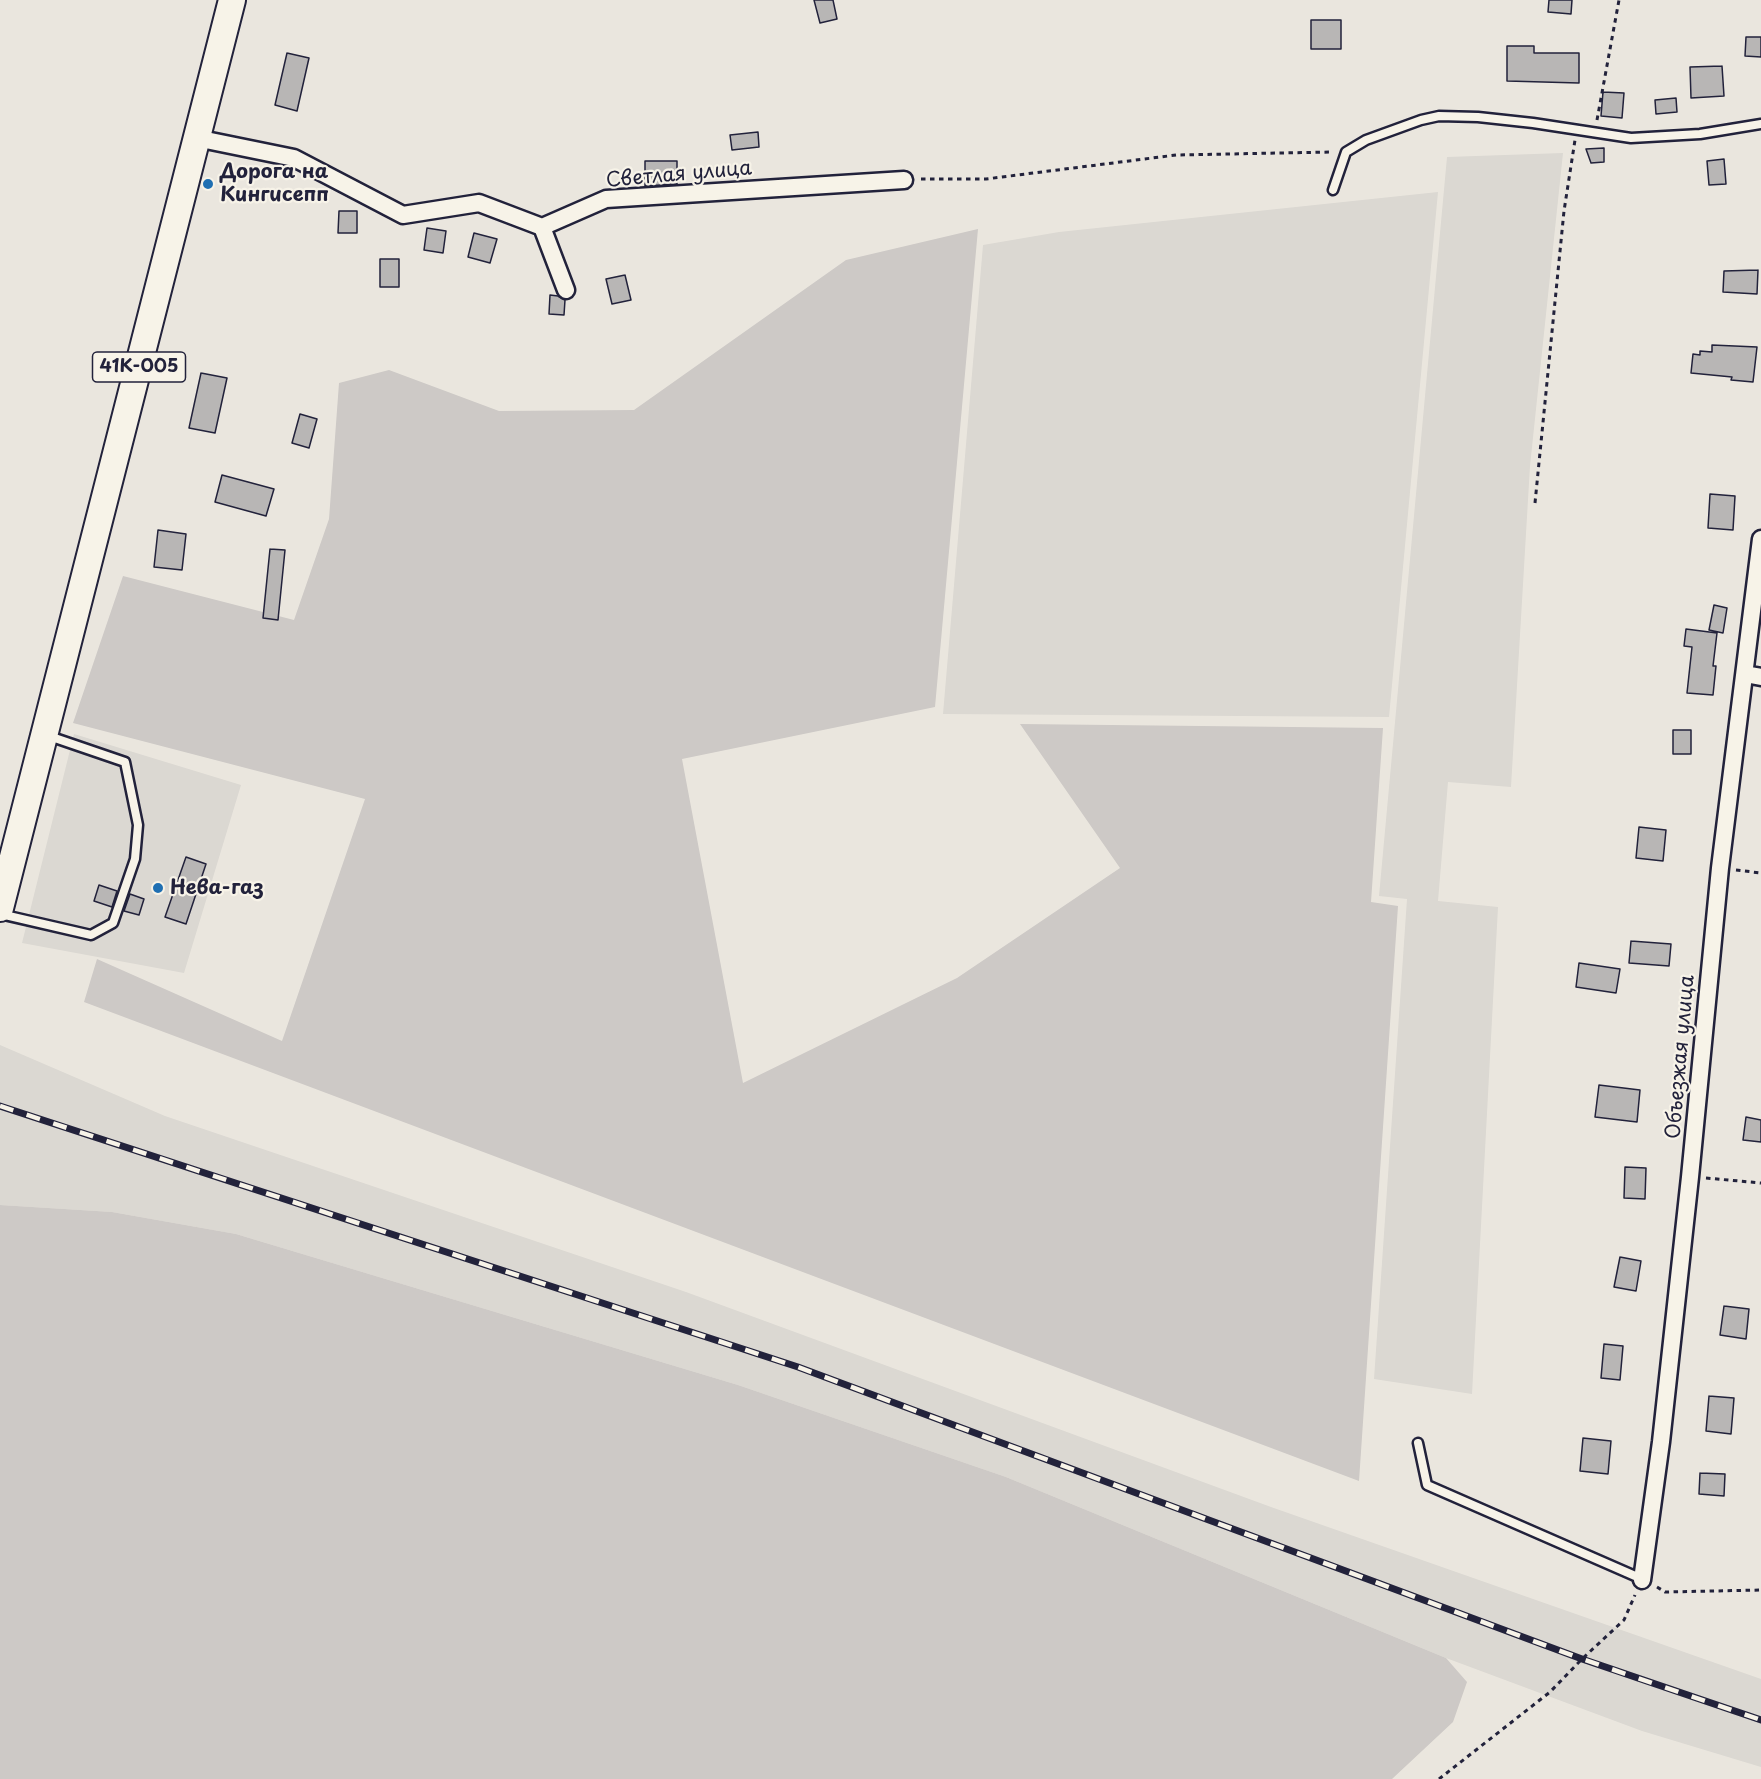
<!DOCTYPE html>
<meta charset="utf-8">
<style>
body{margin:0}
canvas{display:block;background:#eae6de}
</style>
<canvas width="1761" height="1779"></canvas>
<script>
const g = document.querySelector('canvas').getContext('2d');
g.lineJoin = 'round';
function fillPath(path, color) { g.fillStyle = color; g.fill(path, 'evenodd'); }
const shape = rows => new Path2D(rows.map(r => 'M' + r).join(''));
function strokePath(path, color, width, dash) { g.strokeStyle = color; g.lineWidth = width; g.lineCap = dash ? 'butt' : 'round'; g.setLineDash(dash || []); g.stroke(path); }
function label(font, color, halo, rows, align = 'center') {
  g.font = font + ' "Playpen Sans",sans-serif'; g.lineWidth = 4.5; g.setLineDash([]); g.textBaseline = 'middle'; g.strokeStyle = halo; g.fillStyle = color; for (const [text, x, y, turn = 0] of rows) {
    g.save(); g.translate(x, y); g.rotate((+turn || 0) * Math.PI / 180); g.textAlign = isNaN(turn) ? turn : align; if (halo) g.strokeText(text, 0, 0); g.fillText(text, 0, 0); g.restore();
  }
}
fillPath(shape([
 [1563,153,1530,466,1511,787,1448,782,1438,901,1498,907,1472,1394,1374,1379,1407,899,1379,896,1447,157],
 [1438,192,1389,717,943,714,983,245,1059,232],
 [74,734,241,785,184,973,22,943],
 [0,1045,165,1116,686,1292,1271,1507,1761,1679,1761,1767,1642,1731,1446,1658,1006,1477,738,1385,236,1234,112,1212,0,1205]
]), '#dbd8d2');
fillPath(shape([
 [978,229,935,707,682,759,743,1083,957,978,1120,868,1020,724,1383,728,1371,902,1398,906,1359,1481,84,1002,97,959,282,1041,365,799,73,723,123,576,294,620,329,519,339,383,389,370,499,411,634,410,846,260],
 [0,1205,112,1212,236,1234,738,1385,1006,1477,1446,1658,1467,1682,1453,1722,1392,1779,0,1779]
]), '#cdc9c6');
const building = shape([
 [814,0,833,0,837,19,820,23,814,0],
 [1549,0,1572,0,1571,14,1548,12,1549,0],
 [1311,20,1341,20,1341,49,1311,49,1311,20],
 [1746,37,1761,37,1761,57,1745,56,1746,37],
 [1507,46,1534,46,1534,53,1579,53,1579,83,1507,81,1507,46],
 [287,53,309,58,297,111,275,105,287,53],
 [1722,66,1724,96,1691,98,1690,67,1722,66],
 [1603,92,1624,93,1622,118,1601,116,1603,92],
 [1676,98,1677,112,1656,114,1655,100,1676,98],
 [758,132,759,147,732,150,730,135,758,132],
 [1604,148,1604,162,1591,163,1586,149,1604,148],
 [1724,159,1726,184,1709,185,1707,161,1724,159],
 [645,161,677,161,677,184,645,186,645,161],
 [339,211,357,211,357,233,338,233,339,211],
 [427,228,446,231,443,253,424,250,427,228],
 [474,233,497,239,490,263,468,257,474,233],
 [380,259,399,259,399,287,380,287,380,259],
 [1758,270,1757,294,1723,292,1724,271,1758,270],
 [625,275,631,300,612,304,606,279,625,275],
 [550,295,558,296,565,300,564,315,549,314,550,295],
 [1712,345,1757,347,1753,382,1731,380,1732,377,1691,373,1693,354,1700,355,1700,351,1712,352,1712,345],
 [201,373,227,378,215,433,189,428,201,373],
 [300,414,317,419,309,448,292,443,300,414],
 [222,475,274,489,266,516,215,502,222,475],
 [1710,494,1735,496,1733,530,1708,528,1710,494],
 [158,530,186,534,182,570,154,567,158,530],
 [270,549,285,550,278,620,263,618,270,549],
 [1714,605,1727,608,1723,633,1709,630,1714,605],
 [1686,629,1717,633,1713,666,1716,666,1713,695,1687,693,1692,647,1684,646,1686,629],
 [1673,730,1691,730,1691,754,1673,754,1673,730],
 [1639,827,1666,830,1663,861,1636,858,1639,827],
 [186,857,206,864,186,924,165,917,186,857],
 [99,885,117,891,112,907,94,901,99,885],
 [130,894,144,899,139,915,124,911,130,894],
 [1631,941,1671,944,1669,966,1629,963,1631,941],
 [1579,963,1620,969,1616,993,1576,987,1579,963],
 [1599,1085,1640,1090,1637,1122,1595,1117,1599,1085],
 [1746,1117,1761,1120,1761,1142,1743,1140,1746,1117],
 [1625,1167,1646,1168,1645,1199,1624,1198,1625,1167],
 [1620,1257,1641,1261,1636,1291,1614,1287,1620,1257],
 [1724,1306,1749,1309,1746,1339,1720,1335,1724,1306],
 [1604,1344,1623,1346,1620,1380,1601,1378,1604,1344],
 [1709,1396,1734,1398,1731,1434,1706,1431,1709,1396],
 [1583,1438,1611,1441,1608,1474,1580,1471,1583,1438],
 [1700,1473,1725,1474,1724,1496,1699,1494,1700,1473]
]);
fillPath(building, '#b8b6b5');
strokePath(building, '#22223b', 1.5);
const lane = shape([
 [1333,190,1346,152,1366,140,1421,120,1439,116,1478,117,1533,123,1631,138,1700,134,1761,124],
 [0,914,91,935,113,923,135,859,138,825,125,762,46,735],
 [1418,1443,1427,1485,1642,1579]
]);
const street = shape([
 [196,138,294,158,403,215,479,203,542,227,606,199,904,180],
 [542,227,566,290],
 [1745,674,1761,677],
 [1642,1580,1661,1442,1690,1177,1720,868,1761,539]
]);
const primary = shape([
 [0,908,232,0]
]);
strokePath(lane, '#22223b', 13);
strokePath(street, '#22223b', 21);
strokePath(primary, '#22223b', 30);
strokePath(shape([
 [1597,120,1619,0],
 [921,179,986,179,1176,155,1332,152],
 [1535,503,1564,211,1575,140],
 [1736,870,1761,873],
 [1706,1178,1761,1183],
 [1657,1587,1665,1592,1761,1590],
 [1439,1779,1550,1692,1582,1659,1624,1620,1635,1595]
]), '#22223b', 3, [4.5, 4.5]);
strokePath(lane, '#f7f3e8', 8);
strokePath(street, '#f7f3e8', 16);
strokePath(primary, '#f7f3e8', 26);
const rail = shape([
 [0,1106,798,1367,1582,1659,1761,1720]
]);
strokePath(rail, '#22223b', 7);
strokePath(rail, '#f7f3e8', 4.5, [14]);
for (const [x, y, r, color] of [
 [208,184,6,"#1f6fb2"],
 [158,888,6,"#1f6fb2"]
]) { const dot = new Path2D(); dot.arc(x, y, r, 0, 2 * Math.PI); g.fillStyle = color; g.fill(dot); strokePath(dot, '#f7f3e8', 2); }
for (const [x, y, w] of [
 [139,367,93]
]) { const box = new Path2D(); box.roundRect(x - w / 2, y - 15, w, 30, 4.5); g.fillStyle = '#f7f3e8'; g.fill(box); strokePath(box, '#22223b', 1.5); }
label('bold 18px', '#22223b', null, [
 ["41К-005",139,367]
]);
label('bold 20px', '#22223b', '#f7f3e8', [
 ["Дорога на",220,172],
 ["Кингисепп",220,195],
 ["Нева-газ",170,888]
], 'left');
label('20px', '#22223b', '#f7f3e8', [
 ["Светлая улица",679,175,-5],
 ["Объезжая улица",1681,1057,-85]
]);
</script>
